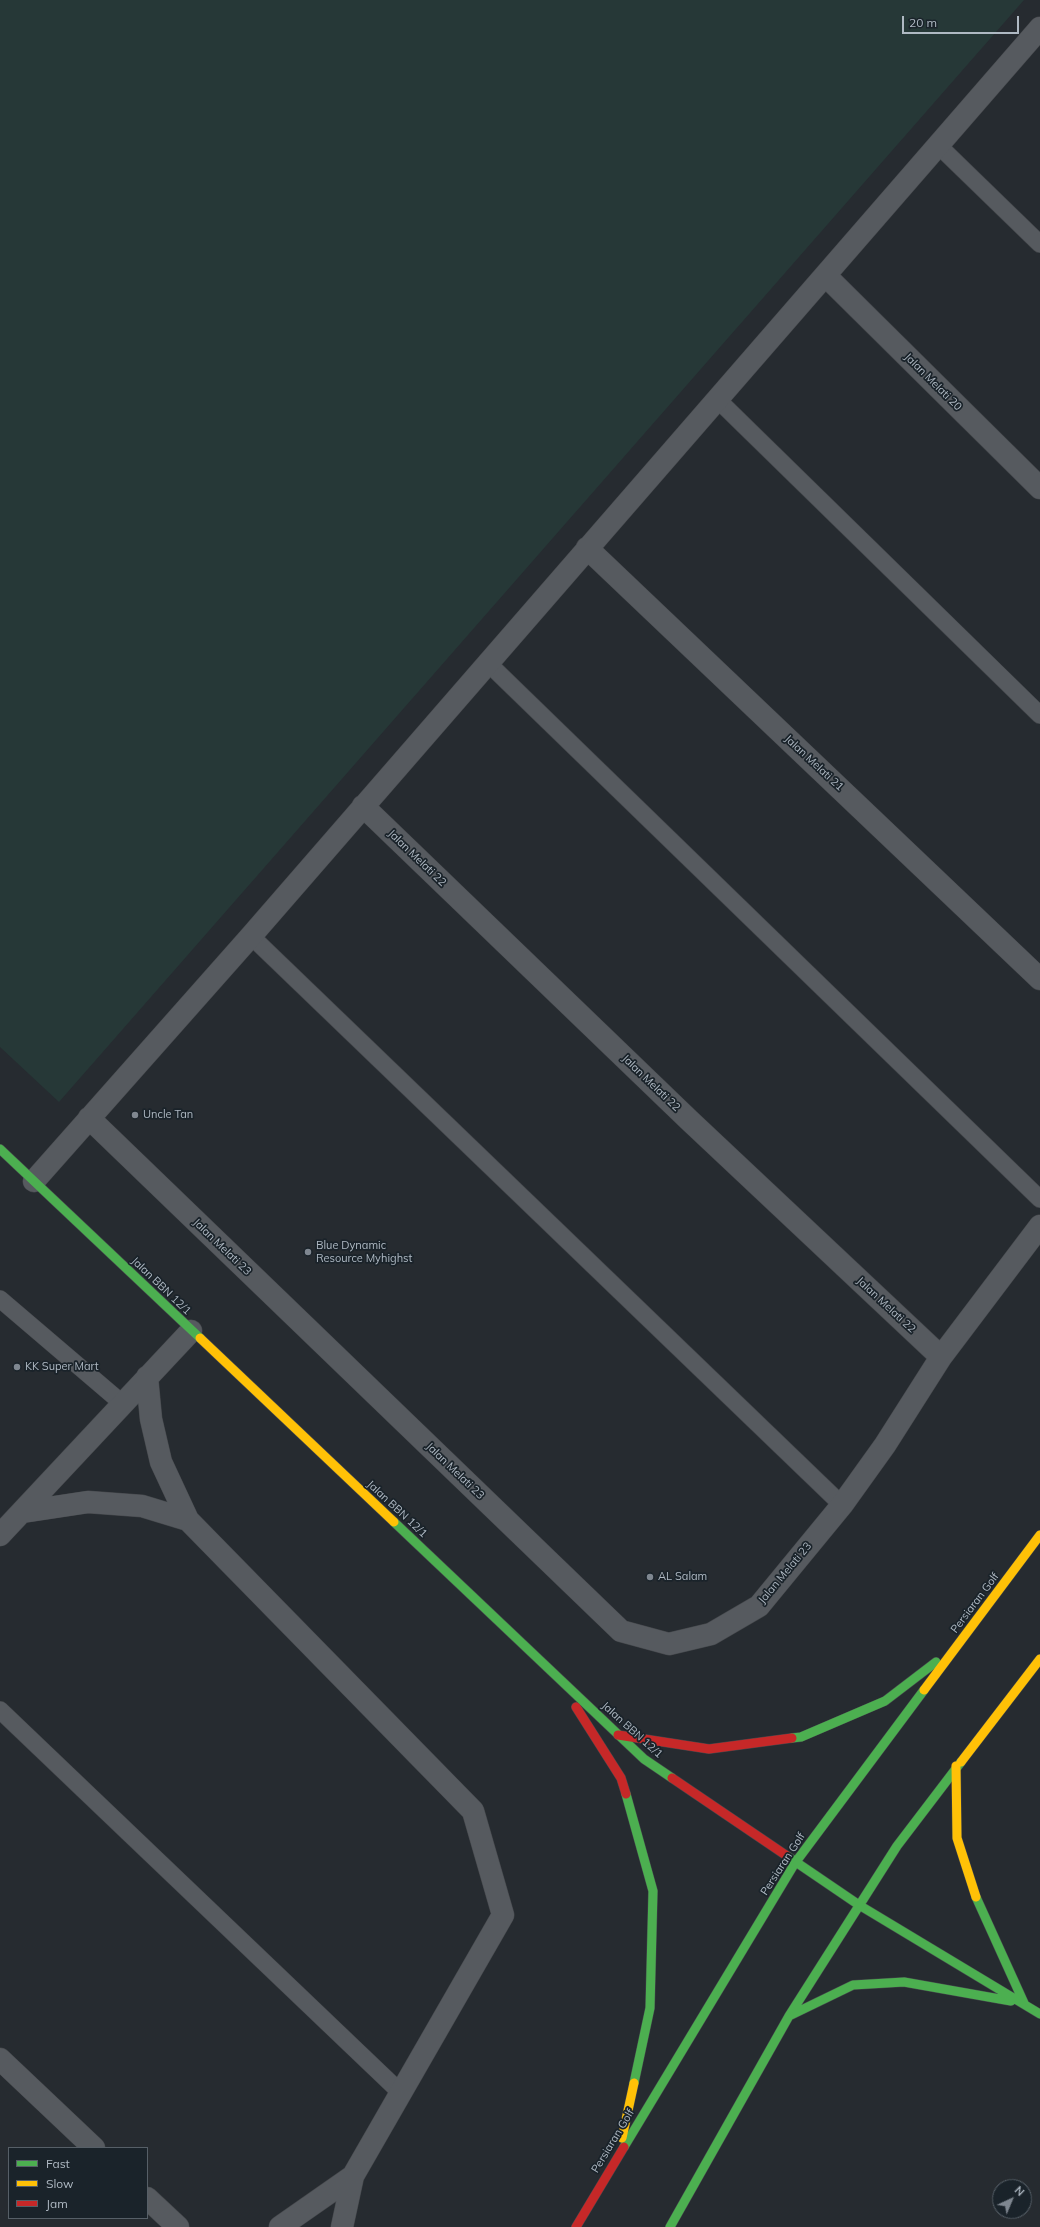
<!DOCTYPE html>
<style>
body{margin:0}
#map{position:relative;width:1040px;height:2227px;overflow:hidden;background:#262b30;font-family:Mulish,sans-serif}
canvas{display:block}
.legend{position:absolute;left:8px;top:2147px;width:140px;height:72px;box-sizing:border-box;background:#1a232a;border:1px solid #565f67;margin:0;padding:5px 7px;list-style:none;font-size:12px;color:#afb9c3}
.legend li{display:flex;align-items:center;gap:8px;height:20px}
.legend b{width:20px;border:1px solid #565f67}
.north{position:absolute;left:992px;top:2179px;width:40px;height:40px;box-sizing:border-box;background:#1a232a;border:1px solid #565f67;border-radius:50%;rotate:44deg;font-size:11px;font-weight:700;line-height:16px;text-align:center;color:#afb9c3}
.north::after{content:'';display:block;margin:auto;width:14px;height:18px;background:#7f8790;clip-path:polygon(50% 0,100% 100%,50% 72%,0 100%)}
.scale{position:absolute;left:902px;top:16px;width:117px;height:18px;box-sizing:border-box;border:2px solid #afb9c3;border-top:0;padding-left:5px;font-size:12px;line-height:14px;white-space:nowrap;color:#afb9c3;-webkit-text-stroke:3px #1a232a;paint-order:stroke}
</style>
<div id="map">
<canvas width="1040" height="2227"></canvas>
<ul class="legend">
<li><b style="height:5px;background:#4caf50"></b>Fast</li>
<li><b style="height:5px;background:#ffc107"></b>Slow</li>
<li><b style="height:5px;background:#c62828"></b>Jam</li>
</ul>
<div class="north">N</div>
<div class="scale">20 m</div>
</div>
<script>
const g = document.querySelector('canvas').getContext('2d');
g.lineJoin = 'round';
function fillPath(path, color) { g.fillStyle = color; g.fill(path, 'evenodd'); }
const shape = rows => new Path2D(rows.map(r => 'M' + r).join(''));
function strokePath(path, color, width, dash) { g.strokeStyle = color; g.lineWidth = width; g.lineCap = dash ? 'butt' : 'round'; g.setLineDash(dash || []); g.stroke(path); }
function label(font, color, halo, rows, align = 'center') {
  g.font = font + ' Mulish,sans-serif'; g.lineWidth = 3.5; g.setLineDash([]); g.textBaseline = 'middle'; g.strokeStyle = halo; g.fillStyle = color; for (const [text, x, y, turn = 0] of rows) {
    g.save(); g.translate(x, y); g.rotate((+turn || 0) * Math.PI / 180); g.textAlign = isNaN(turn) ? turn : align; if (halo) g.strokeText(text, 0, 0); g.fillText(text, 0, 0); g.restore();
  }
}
fillPath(shape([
 [0,0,1024,0,59,1102,0,1047]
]), '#263837');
const lane = shape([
 [938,145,1040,244],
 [716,398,1040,715],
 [488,663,1040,1199],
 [251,936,842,1505],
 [0,1299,123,1404],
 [0,1710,401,2093]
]);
const street = shape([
 [826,276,1040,488],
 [587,548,1040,979],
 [363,806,689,1120,941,1357],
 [89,1118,621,1631,669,1644,711,1634,759,1606,842,1505,885,1445,941,1357,1040,1226],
 [34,1181,251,936,1040,28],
 [147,1377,151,1419,161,1462,188,1520,473,1811,503,1915,353,2176,342,2227],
 [22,1512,88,1502,142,1506,188,1520],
 [0,1535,191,1331],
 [0,2059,94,2148],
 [147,2198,178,2227],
 [280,2227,353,2176]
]);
const fast = shape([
 [0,1149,200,1338],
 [394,1522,644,1759,672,1778],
 [792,1738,801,1737,885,1701,936,1662],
 [626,1794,653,1891,650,2008,634,2083],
 [787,1856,859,1905,1040,2014],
 [976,1897,1024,2003],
 [789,2016,853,1985,904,1982,1011,2001],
 [624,2147,795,1863,924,1690],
 [670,2227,789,2016,897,1846,961,1762]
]);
const slow = shape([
 [200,1338,394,1522],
 [924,1690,1040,1535],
 [961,1762,1040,1659],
 [956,1766,957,1838,976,1897],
 [622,2138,634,2083]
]);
const jam = shape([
 [576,1707,621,1778,626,1794],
 [618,1735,709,1749,792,1738],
 [672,1778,787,1856],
 [576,2227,624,2147]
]);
strokePath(lane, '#44474b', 18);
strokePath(street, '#44474b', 23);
strokePath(fast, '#44474b', 10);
strokePath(slow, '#44474b', 10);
strokePath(jam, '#44474b', 10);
strokePath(lane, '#565a5f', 17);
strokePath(street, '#565a5f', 22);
strokePath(fast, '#4caf50', 9);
strokePath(slow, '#ffc107', 9);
strokePath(jam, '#c62828', 9);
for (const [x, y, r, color] of [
 [135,1115,4,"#7f8790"],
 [308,1252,4,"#7f8790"],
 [17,1367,4,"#7f8790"],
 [650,1577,4,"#7f8790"]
]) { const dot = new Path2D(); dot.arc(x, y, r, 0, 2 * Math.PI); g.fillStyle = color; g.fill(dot); strokePath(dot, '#1a232a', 1.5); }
label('11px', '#afb9c3', '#1a232a', [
 ["Jalan Melati 20",933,382,45],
 ["Jalan Melati 21",814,763,43],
 ["Jalan Melati 22",417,858,44],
 ["Jalan Melati 22",651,1083,44],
 ["Jalan Melati 23",222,1247,44],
 ["Jalan BBN 12/1",161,1286,44],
 ["Jalan Melati 22",886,1305,43],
 ["Jalan Melati 23",455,1471,44],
 ["Jalan BBN 12/1",397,1509,43],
 ["Jalan Melati 23",785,1573,-50],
 ["Persiaran Golf",975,1603,-53],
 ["Jalan BBN 12/1",632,1730,42],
 ["Persiaran Golf",783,1864,-57],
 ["Persiaran Golf",613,2141,-59]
]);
label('11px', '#afb9c3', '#1a232a', [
 ["Uncle Tan",143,1115],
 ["Blue Dynamic",316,1246],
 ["Resource Myhighst",316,1259],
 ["KK Super Mart",25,1367],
 ["AL Salam",658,1577]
], 'left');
</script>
